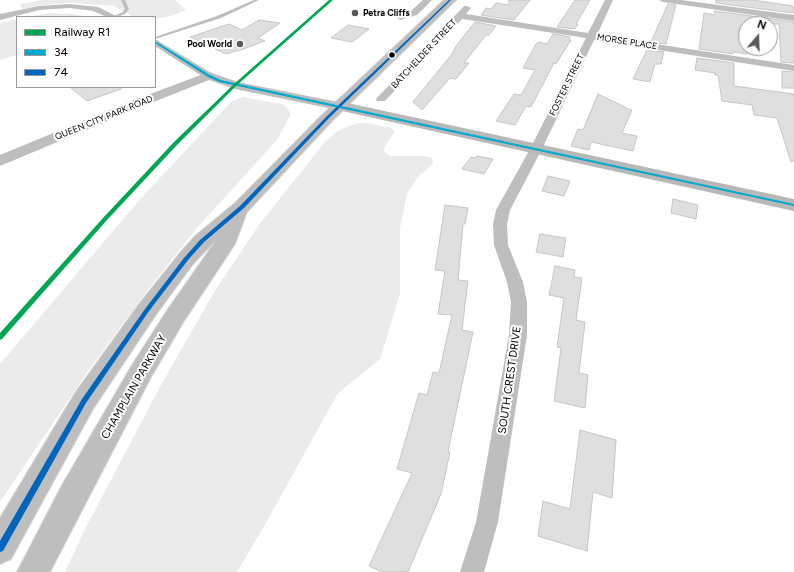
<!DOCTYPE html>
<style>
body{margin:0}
#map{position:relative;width:794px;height:572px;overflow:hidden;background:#fff;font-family:Figtree,sans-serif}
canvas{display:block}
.legend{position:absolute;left:16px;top:16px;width:140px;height:72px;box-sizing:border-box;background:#fff;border:1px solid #999;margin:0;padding:5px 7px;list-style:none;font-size:12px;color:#000}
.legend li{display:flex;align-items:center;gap:8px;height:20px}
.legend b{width:20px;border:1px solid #999}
.north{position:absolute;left:738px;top:16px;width:40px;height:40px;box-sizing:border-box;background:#fff;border:1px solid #999;border-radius:50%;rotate:19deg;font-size:11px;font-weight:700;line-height:16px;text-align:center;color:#000}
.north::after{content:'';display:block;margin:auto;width:14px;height:18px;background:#595959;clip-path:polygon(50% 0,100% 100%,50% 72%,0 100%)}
</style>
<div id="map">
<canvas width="794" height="572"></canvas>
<ul class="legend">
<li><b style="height:5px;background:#00a651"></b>Railway R1</li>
<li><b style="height:5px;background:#00a9ce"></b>34</li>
<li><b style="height:5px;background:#0065bd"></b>74</li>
</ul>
<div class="north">N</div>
</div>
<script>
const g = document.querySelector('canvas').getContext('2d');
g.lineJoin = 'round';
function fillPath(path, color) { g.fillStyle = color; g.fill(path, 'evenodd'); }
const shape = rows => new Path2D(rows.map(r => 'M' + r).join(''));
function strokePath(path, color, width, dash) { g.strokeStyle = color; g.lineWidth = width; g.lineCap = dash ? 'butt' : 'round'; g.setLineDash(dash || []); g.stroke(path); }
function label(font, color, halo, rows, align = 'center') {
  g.font = font + ' Figtree,sans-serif'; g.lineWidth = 4; g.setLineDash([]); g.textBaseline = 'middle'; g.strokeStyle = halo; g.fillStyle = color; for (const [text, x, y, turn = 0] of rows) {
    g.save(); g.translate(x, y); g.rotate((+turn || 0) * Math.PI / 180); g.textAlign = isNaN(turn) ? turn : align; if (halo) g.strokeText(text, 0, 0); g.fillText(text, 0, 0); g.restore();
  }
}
fillPath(shape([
 [43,0,175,0,186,10,171,16,155,19,155,17,134,17,114,6,72,3,41,5,22,9,20,4],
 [49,13,73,14,90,17,27,17],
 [17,19,17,55,0,60,0,23],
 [243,97,285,105,291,114,277,140,196,229,154,282,88,371,0,502,0,364,141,198,232,101],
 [359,123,367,123,391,128,395,131,385,146,384,151,390,156,424,156,432,158,433,164,418,177,407,194,400,228,400,294,380,359,338,393,266,523,237,572,65,572,85,529,162,383,216,289,261,222,325,142,335,133,346,127]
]), '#ebebeb');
const building = shape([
 [509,0,530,0,514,20,481,15,486,8,491,9,496,3,509,5,509,0],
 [575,0,590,0,576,24,578,24,575,29,557,27,575,0],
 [716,0,753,0,793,6,793,13,716,3,716,0],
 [668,4,676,5,666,44,651,42,668,4],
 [715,11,794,22,794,63,781,62,779,24,746,24,747,54,733,52,733,54,699,49,704,13,714,15,715,11],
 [259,20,280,23,258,38,265,41,238,51,236,51,226,54,190,37,229,24,242,30,259,20],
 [475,22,496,26,489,35,486,35,464,63,469,63,456,79,450,78,422,110,413,102,452,54,456,46,475,22],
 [348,25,369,29,352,42,331,38,348,25],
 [553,34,570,37,569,40,571,40,556,64,554,63,531,107,526,106,515,125,496,121,514,94,521,95,535,70,523,68,536,44,539,42,547,44,553,34],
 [647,50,664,52,661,64,655,64,650,82,633,79,647,50],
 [697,58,734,63,734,86,794,94,794,161,791,162,777,118,754,115,752,105,722,101,718,75,715,75,715,73,695,70,697,58],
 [782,71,794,72,794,88,782,88,782,71],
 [70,87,121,87,121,89,87,101,70,87],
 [598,94,625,107,625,108,632,110,622,133,637,136,633,151,591,142,589,150,571,146,578,129,583,130,598,94],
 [477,156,493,159,484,174,462,169,471,157,476,158,477,156],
 [548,176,570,181,564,196,542,191,548,176],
 [673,199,698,205,696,219,671,213,673,199],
 [445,205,468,208,465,224,463,224,458,280,468,281,462,330,473,332,448,451,450,452,441,494,408,572,382,572,369,566,412,473,397,469,419,393,427,395,433,372,439,373,452,315,438,314,445,271,435,270,445,205],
 [540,234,566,238,563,257,536,252,540,234],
 [555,266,575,270,574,277,582,278,576,320,585,322,579,373,588,375,585,408,554,401,561,348,557,347,564,298,549,295,555,266],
 [580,430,616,440,612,498,593,492,587,551,538,536,543,501,570,509,580,430]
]);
fillPath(building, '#dfdfdf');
strokePath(building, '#c6c6c6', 1);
const primary = shape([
 [444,0,456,0,333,120,247,212,235,244,184,321,150,379,50,572,17,572,61,487,132,365,168,309,217,239,193,264,155,316,93,409,11,559,0,564,0,518,75,393,139,304,179,254,195,236,235,203,323,114,444,0]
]);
strokePath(primary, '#dbdbdb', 2);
fillPath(shape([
 [121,0,125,0,129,9,125,14,118,17,112,17,123,12,125,9,121,0],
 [254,0,259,0,221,18,155,39,155,37,217,16,254,0]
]), '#bebebe');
fillPath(shape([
 [423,0,432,0,417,15,400,20,396,17,397,15,411,11,423,0],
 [605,0,613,0,597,35,794,65,794,71,594,40,542,149,510,210,507,224,508,245,523,282,527,302,527,335,498,522,484,572,460,572,476,522,509,335,511,302,507,282,494,245,493,224,496,210,530,149,586,38,462,19,385,101,377,101,376,99,464,6,467,6,471,8,466,14,588,33,605,0],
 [659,0,681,0,794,15,794,21,663,2,659,0],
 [70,4,98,7,118,17,107,17,93,11,70,8,39,10,0,20,0,14,39,6,70,4],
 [155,39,213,74,214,76,209,79,205,78,155,46,155,39]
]), '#bebebe');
fillPath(shape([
 [209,72,238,82,343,103,345,106,343,109,338,110,235,89,209,80,141,107,0,166,0,155,131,101,209,72]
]), '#bebebe');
fillPath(shape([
 [338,101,794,199,794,211,333,109,330,106,333,103,338,101]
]), '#b8b8b8');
fillPath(primary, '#bebebe');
fillPath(shape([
 [155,41,210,75,221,80,794,204,794,206,219,82,208,77,155,43,155,41]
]), '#00a9ce');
fillPath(shape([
 [449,0,451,0,329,118,244,208,204,242,188,260,149,311,86,403,3,551,0,552,0,541,82,399,145,309,184,258,200,240,240,206,327,116,449,0]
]), '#0065bd');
fillPath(shape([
 [329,0,333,0,236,86,178,144,107,220,2,339,0,340,0,333,103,218,174,142,234,84,329,0]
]), '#00a651');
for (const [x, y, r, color] of [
 [355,13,4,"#595959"],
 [240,44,4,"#595959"],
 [392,55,3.5,"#000"]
]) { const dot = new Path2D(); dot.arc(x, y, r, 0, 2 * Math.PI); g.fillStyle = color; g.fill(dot); strokePath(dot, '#fff', 1.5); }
label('bold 9px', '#000', '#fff', [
 ["Petra Cliffs",363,13],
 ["Pool World",232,44,"right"]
], 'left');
label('9px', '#000', '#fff', [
 ["MORSE PLACE",627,42,9],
 ["BATCHELDER STREET",424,54,-47],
 ["FOSTER STREET",567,85,-64],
 ["QUEEN CITY PARK ROAD",104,118,-22]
]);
label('11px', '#000', '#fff', [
 ["SOUTH CREST DRIVE",510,380,-82],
 ["CHAMPLAIN PARKWAY",134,387,-60]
]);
</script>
